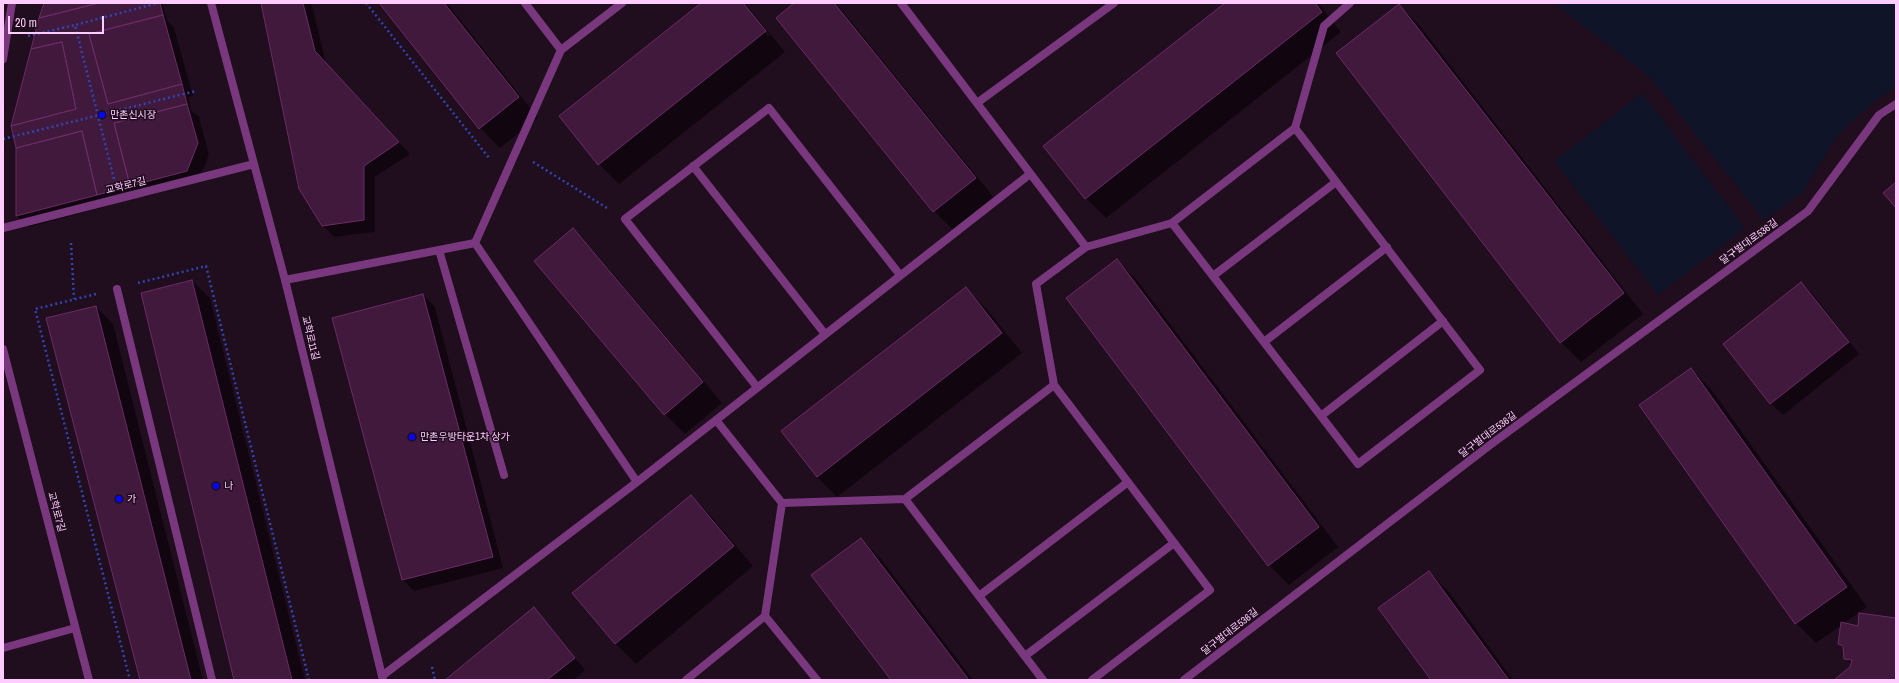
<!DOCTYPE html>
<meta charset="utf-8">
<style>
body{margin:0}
#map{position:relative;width:1899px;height:683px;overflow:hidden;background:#200d1e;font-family:"Archivo Narrow",sans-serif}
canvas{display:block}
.frame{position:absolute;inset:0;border:4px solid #feccfe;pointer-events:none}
.scale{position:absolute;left:8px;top:16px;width:96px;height:18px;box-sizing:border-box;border:2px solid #feccfe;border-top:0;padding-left:5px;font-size:12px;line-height:14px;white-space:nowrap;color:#feccfe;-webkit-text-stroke:3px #200d1e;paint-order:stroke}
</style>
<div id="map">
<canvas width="1899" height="683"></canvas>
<div class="frame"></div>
<div class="scale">20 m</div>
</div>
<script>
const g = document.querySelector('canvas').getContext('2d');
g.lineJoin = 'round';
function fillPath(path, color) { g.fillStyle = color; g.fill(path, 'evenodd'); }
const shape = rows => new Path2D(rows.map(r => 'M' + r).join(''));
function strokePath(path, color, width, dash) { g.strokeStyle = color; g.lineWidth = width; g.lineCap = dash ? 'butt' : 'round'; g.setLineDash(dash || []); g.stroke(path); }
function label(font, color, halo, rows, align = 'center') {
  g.font = font + ' "Archivo Narrow","Noto Sans KR",sans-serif'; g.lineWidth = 3; g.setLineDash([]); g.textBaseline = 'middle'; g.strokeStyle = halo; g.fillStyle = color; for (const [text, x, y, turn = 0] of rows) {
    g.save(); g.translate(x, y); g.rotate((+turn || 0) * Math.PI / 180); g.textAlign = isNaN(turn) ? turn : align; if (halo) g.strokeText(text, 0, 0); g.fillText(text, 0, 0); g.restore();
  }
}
fillPath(shape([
 [1553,3,1896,3,1896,87,1876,100,1837,136,1803,192,1764,220,1650,77],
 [1642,93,1745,228,1658,295,1554,161]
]), '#101429');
fillPath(shape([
 [45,3,162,3,167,20,174,28,193,96,188,97,191,110,199,117,209,155,198,182,143,197,135,189,106,197,108,206,29,227,17,216],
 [262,3,310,3,312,5,326,63,410,154,375,177,375,232,334,237,323,225],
 [381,3,447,3,538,118,500,148,480,128],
 [702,3,745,3,785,52,619,184,599,164,561,116],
 [742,4,745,4,770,35,768,36],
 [795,3,836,3,995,199,954,231,934,211,777,18],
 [1226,3,1318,3,1341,32,1106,218,1086,198],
 [1399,5,1419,25,1643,314,1581,362,1561,342],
 [573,230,593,250,722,403,685,434,665,414,535,261],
 [1117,260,1137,280,1338,547,1289,585,1269,565],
 [192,281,210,298,305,680,235,680,142,293],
 [1801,283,1813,294,1859,354,1783,415,1771,404,1724,345],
 [966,288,986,308,1022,353,837,497,817,477,782,431],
 [423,295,435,307,503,568,414,591,403,580,333,319],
 [96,307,113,324,203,680,141,680],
 [1691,369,1711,389,1867,607,1844,623,1859,627,1896,619,1896,680,1836,680,1851,668,1852,665,1845,658,1844,649,1839,644,1842,625,1816,643,1796,623],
 [691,496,711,516,753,566,636,664,616,644,574,594],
 [861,539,881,559,973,680,892,680],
 [1429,572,1449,592,1513,680,1432,680],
 [534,608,585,670,573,680,447,680]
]), '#0007');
const building = shape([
 [44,3,99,3,39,18,44,3],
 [99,3,160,3,163,15,89,34,108,104,182,84,187,104,114,123,130,186,97,195,82,131,16,148,11,126,76,109,62,42,31,49,39,18,99,3],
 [261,3,303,3,315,51,399,142,364,166,364,220,322,226,299,189,261,3],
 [379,3,444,3,519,97,479,129,379,3],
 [701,3,743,3,766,31,598,165,559,116,701,3],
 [794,3,834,3,976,178,933,212,776,18,794,3],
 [1225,3,1315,3,1322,12,1085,199,1043,146,1225,3],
 [1399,4,1624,293,1560,343,1336,53,1399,4],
 [163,15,182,84,108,104,89,34,163,15],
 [62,42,76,109,11,126,31,49,62,42],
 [187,104,198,143,187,171,130,186,114,123,187,104],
 [82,131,97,195,16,216,16,148,82,131],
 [1896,182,1896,208,1883,193,1896,182],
 [573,228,703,382,664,415,534,261,573,228],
 [1117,259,1319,527,1268,566,1066,298,1117,259],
 [192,280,292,680,234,680,141,293,192,280],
 [1801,282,1849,342,1770,404,1723,344,1801,282],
 [966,287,1002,333,817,477,781,431,966,287],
 [423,294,493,557,402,580,332,318,423,294],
 [96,306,191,680,140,680,46,318,96,306],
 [1691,368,1847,587,1795,624,1639,405,1691,368],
 [691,495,734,546,615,644,572,593,691,495],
 [861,538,969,680,891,680,811,575,861,538],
 [1429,571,1509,680,1431,680,1378,608,1429,571],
 [534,607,575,658,547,680,445,680,534,607],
 [1859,613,1896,618,1896,680,1834,680,1850,667,1852,660,1844,659,1843,646,1838,644,1841,622,1858,626,1859,613]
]);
fillPath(building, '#40193d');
strokePath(building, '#6c2b67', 1);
strokePath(shape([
 [366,3,489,158],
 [28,36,75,25],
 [3,139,196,91],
 [533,162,607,208],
 [114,179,75,25,158,3],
 [71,243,74,299],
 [138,283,206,266,309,680],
 [96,294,35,309,130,680],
 [432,667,435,680]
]), '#2f45b0', 2.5, [2, 3]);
strokePath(shape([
 [525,3,561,50],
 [901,3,1086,247,1172,223,1295,128,1480,370,1358,464,1172,223],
 [977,103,1114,3],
 [1295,128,1324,26,1350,3],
 [693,166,825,334],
 [475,243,637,482],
 [1086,247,1036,284,1054,385,1210,590,1092,680],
 [439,250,504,475],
 [1213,276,1336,182],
 [285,280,475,243,561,50,622,3],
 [117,289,212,680],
 [1264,342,1387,247],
 [757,387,625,219,769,108,900,275],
 [1321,416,1443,321],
 [716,420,782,503,905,499,1054,385],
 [905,499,1043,680],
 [979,596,1128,482],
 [765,616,817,680],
 [1025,656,1174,543],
 [382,676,637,482,1030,174],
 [686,680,765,616,782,503]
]), '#79387e', 8);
strokePath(shape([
 [211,3,285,280,383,680],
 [3,59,12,3],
 [3,228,254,164],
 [3,349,89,680],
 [3,648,75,628],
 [1184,680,1490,445,1808,211,1879,115,1896,104]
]), '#79387e', 8);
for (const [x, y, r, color] of [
 [102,115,4,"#0307f4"],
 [412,437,4,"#0307f4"],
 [216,486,4,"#0307f4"],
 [119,499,4,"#0307f4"]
]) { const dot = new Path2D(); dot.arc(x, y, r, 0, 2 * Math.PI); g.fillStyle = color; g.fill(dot); strokePath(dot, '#200d1e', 1.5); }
label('10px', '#feccfe', '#200d1e', [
 ["만촌신시장",110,115],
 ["만촌우방타운1차 상가",420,437],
 ["나",224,486],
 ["가",127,499]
], 'left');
label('10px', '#feccfe', '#200d1e', [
 ["교학로7길",126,186,-14],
 ["달구벌대로536길",1749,242,-36],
 ["교학로11길",310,338,76],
 ["달구벌대로536길",1488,435,-37],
 ["교학로7길",56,512,75],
 ["달구벌대로536길",1230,632,-38]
]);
</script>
